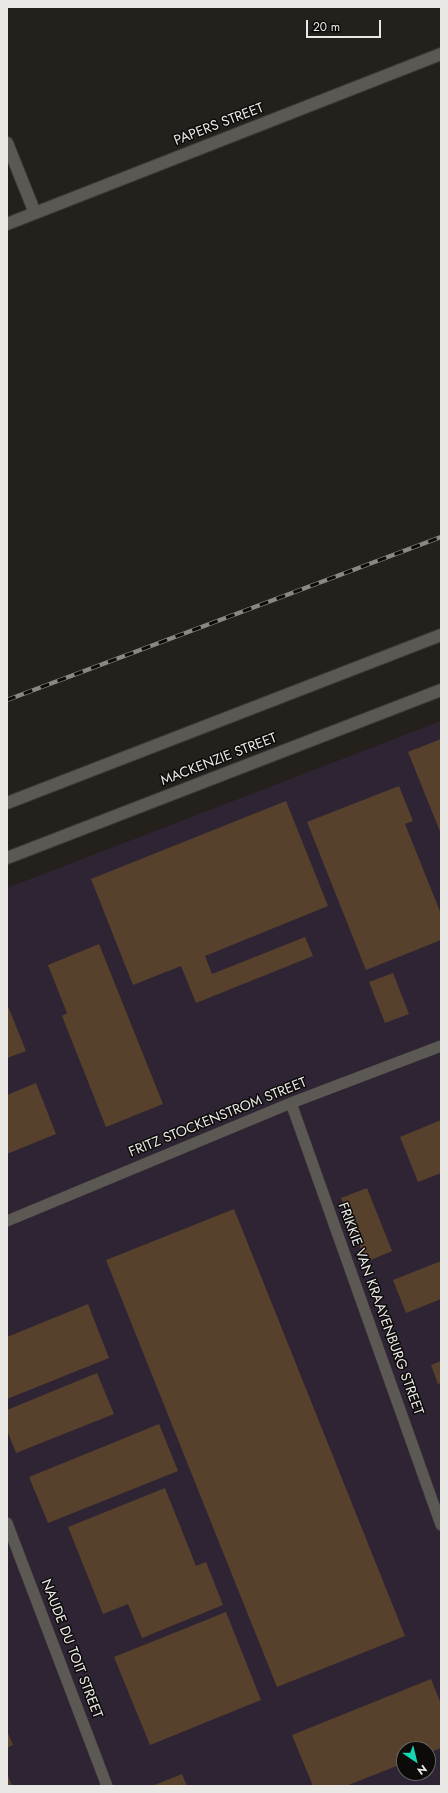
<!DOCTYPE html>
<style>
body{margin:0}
#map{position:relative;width:448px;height:1793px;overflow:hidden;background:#24211d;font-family:Jost,sans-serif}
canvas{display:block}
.frame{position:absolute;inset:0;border:8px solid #eae8e5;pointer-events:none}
.north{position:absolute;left:396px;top:1741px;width:40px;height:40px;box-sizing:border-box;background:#0c0b09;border:1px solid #656361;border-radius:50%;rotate:145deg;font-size:11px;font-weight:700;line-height:16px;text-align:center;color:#eae8e5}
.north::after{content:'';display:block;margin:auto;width:14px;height:18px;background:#15d5b3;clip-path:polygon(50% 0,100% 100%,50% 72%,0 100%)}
.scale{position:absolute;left:306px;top:20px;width:75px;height:18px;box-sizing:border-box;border:2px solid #eae8e5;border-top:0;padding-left:5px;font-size:12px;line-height:14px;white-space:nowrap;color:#eae8e5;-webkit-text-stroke:3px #0c0b09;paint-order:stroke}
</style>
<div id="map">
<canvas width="448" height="1793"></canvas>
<div class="frame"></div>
<div class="north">N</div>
<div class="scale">20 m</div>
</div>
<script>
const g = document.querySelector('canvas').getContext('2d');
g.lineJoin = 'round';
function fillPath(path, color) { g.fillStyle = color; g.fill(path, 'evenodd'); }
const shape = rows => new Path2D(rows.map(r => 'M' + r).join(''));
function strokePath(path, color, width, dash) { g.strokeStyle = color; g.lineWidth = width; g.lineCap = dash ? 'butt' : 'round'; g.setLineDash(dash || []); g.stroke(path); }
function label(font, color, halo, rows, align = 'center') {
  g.font = font + ' Jost,sans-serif'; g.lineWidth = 3; g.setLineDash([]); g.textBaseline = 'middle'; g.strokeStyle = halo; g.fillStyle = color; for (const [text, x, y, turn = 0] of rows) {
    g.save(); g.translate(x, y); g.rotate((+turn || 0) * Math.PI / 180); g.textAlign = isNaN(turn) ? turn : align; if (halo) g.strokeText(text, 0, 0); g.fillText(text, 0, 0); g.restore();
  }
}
fillPath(shape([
 [441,721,441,1786,7,1786,7,888],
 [404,1749,428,1749,428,1773,404,1773]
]), '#2e2433');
fillPath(shape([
 [441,739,441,834,408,752],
 [399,786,413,821,405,824,441,914,441,940,366,970,307,822],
 [286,801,328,906,205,956,212,974,305,937,313,956,196,1003,181,966,133,985,91,879],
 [99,944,163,1104,106,1127,62,1016,67,1013,48,965],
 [393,973,409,1014,385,1023,369,982],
 [7,1004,26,1051,7,1058],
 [36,1083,56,1134,7,1154,7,1095],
 [441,1120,441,1173,418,1182,400,1137],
 [367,1188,392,1251,366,1262,341,1198],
 [234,1209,405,1636,277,1687,106,1260],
 [441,1261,441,1299,406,1313,393,1280],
 [88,1304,109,1358,7,1399,7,1337],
 [441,1361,441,1383,438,1384,431,1365],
 [97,1373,114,1414,16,1453,7,1430,7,1410],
 [159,1424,178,1471,48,1523,29,1477],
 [165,1488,196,1566,206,1562,223,1605,142,1638,128,1604,103,1614,68,1527],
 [226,1612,261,1700,150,1745,114,1657],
 [431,1679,441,1704,441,1748,428,1753,428,1749,404,1749,404,1763,346,1786,313,1786,292,1735],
 [7,1731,13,1745,7,1748],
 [7,1773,12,1786,7,1786],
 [182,1774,187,1786,152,1786]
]), '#57412d');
const lane = shape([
 [291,1103,441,1525],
 [7,1221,291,1103,441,1046],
 [7,1523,107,1786]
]);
const street = shape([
 [7,143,35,213],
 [7,224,441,54],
 [7,803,441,635],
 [7,858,441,690]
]);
strokePath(lane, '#3e3b38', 12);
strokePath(street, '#3e3b38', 14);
strokePath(lane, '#5c5955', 11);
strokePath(street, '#5c5955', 12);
const rail = shape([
 [7,700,441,537]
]);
strokePath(rail, '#8a8884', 4.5);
strokePath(rail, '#0c0b09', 3, [9]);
label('14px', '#eae8e5', '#0c0b09', [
 ["PAPERS STREET",219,125,-21],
 ["MACKENZIE STREET",219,760,-21],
 ["FRITZ STOCKENSTROM STREET",218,1118,-22],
 ["FRIKKIE VAN KRAAYENBURG STREET",380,1309,70],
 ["NAUDE DU TOIT STREET",71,1649,69]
]);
</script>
